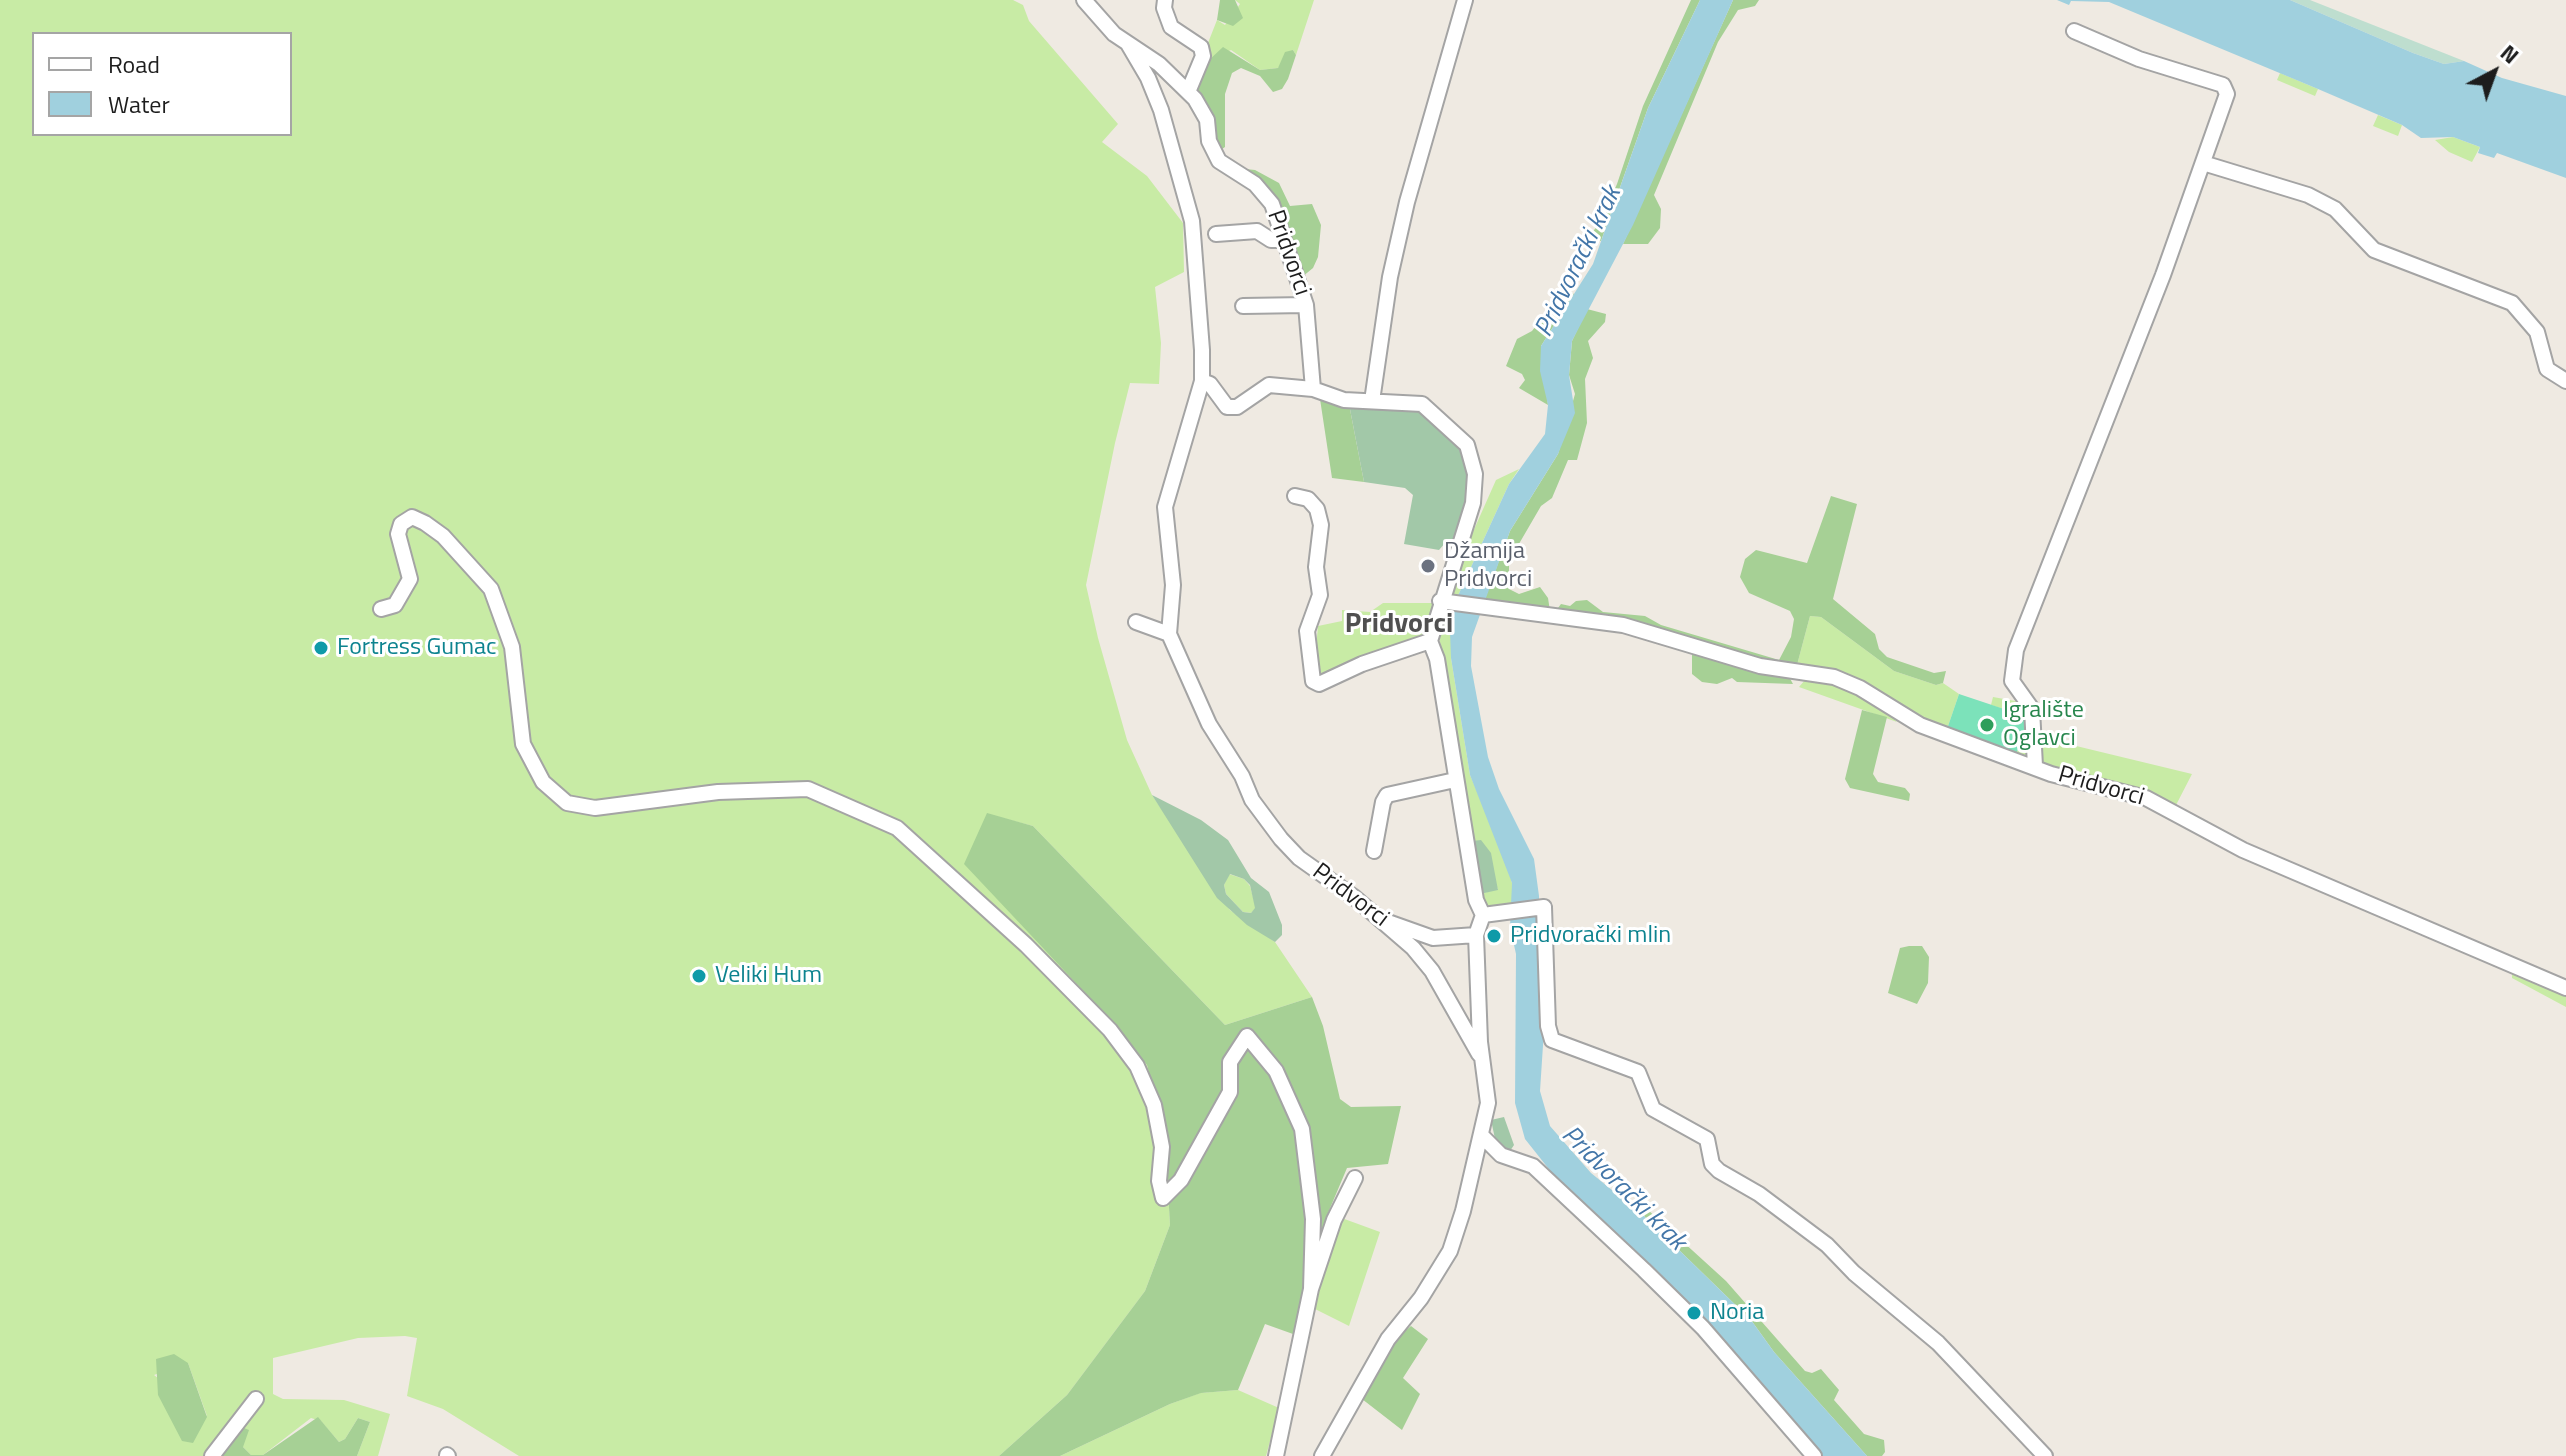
<!DOCTYPE html>
<meta charset="utf-8">
<style>
body{margin:0}
#map{position:relative;width:2566px;height:1456px;overflow:hidden;background:#efeae2;font-family:"Titillium Web",sans-serif}
canvas{display:block}
.legend{position:absolute;left:32px;top:32px;width:260px;height:104px;box-sizing:border-box;background:#fff;border:2px solid #a5a5a5;margin:0;padding:10px 14px;list-style:none;font-size:24px;color:#1d1d1d}
.legend li{display:flex;align-items:center;gap:16px;height:40px}
.legend b{width:40px;border:2px solid #a5a5a5}
.north{position:absolute;left:2454px;top:32px;width:80px;height:80px;-webkit-text-stroke:6px #fff;paint-order:stroke;rotate:41deg;font-size:22px;font-weight:700;line-height:32px;text-align:center;color:#1d1d1d}
.north::after{content:'';display:block;margin:auto;width:28px;height:36px;background:#1d1d1d;clip-path:polygon(50% 0,100% 100%,50% 72%,0 100%)}
</style>
<div id="map">
<canvas width="2566" height="1456"></canvas>
<ul class="legend">
<li><b style="height:10px;background:#fff"></b>Road</li>
<li><b style="height:22px;background:#a0d0de"></b>Water</li>
</ul>
<div class="north">N</div>
</div>
<script>
const g = document.querySelector('canvas').getContext('2d');
g.lineJoin = 'round';
function fillPath(path, color) { g.fillStyle = color; g.fill(path, 'evenodd'); }
const shape = rows => new Path2D(rows.map(r => 'M' + r).join(''));
function strokePath(path, color, width, dash) { g.strokeStyle = color; g.lineWidth = width; g.lineCap = dash ? 'butt' : 'round'; g.setLineDash(dash || []); g.stroke(path); }
function label(font, color, halo, rows, align = 'center') {
  g.font = font + ' "Titillium Web",sans-serif'; g.lineWidth = 6; g.setLineDash([]); g.textBaseline = 'middle'; g.strokeStyle = halo; g.fillStyle = color; for (const [text, x, y, turn = 0] of rows) {
    g.save(); g.translate(x, y); g.rotate((+turn || 0) * Math.PI / 180); g.textAlign = isNaN(turn) ? turn : align; if (halo) g.strokeText(text, 0, 0); g.fillText(text, 0, 0); g.restore();
  }
}
fillPath(shape([
 [0,0,1013,0,1023,5,1029,21,1118,124,1102,142,1147,176,1183,223,1184,272,1155,287,1161,343,1159,384,1130,383,1115,443,1086,585,1098,638,1127,740,1152,795,1230,910,1275,942,1312,997,1225,1025,1033,826,987,814,1107,1016,1147,1065,1165,1138,1170,1225,1145,1291,1067,1395,999,1456,519,1456,443,1409,407,1396,417,1338,405,1336,358,1338,273,1358,273,1394,283,1399,344,1400,390,1414,378,1456,357,1456,370,1422,358,1418,345,1439,339,1442,321,1421,311,1418,263,1455,251,1455,243,1447,217,1456,0,1456],
 [34,34,290,34,290,134,34,134],
 [188,1363,207,1416,154,1375],
 [1235,0,1314,0,1296,55,1293,50,1278,68,1260,70,1231,50,1207,62,1206,48,1217,20,1225,25,1240,4],
 [2280,73,2318,89,2315,96,2277,80],
 [2378,115,2402,125,2398,136,2373,126],
 [2453,137,2480,147,2472,162,2449,152,2435,140],
 [1519,469,1509,484,1456,600,1451,599,1448,588,1496,480],
 [1383,603,1434,603,1420,643,1318,677,1314,669,1318,626,1342,621,1342,610,1370,612],
 [1454,609,1451,658,1470,775,1505,856,1512,883,1512,907,1482,907,1480,894,1498,889,1472,841,1439,636,1441,616],
 [1810,616,1821,617,1894,671,1936,685,1943,683,1959,694,1946,732,1797,665],
 [1824,677,1879,704,1897,722,1799,687,1805,680],
 [1993,697,2021,702,2030,713,2033,735,2028,755,2023,758,2016,755,2028,717,1991,705],
 [2039,737,2192,774,2175,807,2046,767,2041,758],
 [1229,874,1244,879,1250,886,1256,908,1251,913,1243,912,1226,894,1224,885],
 [2512,973,2566,996,2566,1007,2512,978],
 [1328,1213,1380,1232,1349,1326,1311,1307,1303,1337,1293,1334],
 [1238,1390,1279,1408,1266,1456,1060,1456,1170,1404,1200,1393]
]), '#c8eba5');
fillPath(shape([
 [1220,0,1235,0,1243,18,1233,26,1217,20],
 [1691,0,1700,0,1648,108,1601,241,1589,236,1600,223,1617,184,1643,106],
 [1733,0,1759,0,1755,6,1738,10,1718,42,1654,195,1661,209,1660,228,1648,244,1623,244],
 [1223,47,1260,70,1278,68,1285,52,1293,50,1296,55,1288,79,1282,89,1273,92,1260,76,1241,68,1232,73,1225,94,1225,147,1218,152,1195,93,1207,62],
 [1236,168,1255,170,1279,183,1290,206,1312,204,1321,225,1318,257,1313,268,1302,277,1282,214],
 [1569,292,1574,294,1541,346,1548,405,1519,388,1525,380,1522,374,1506,366,1517,339,1532,331,1548,310,1554,309],
 [1587,309,1606,314,1605,322,1588,341,1593,358,1585,379,1587,423,1577,460,1568,460,1552,498,1541,506,1509,561,1509,589,1519,594,1540,587,1548,598,1550,611,1483,604,1510,531,1558,454,1575,394,1569,375,1572,341],
 [1320,399,1349,404,1364,482,1332,478],
 [1831,496,1857,504,1833,599,1875,634,1879,649,1887,657,1934,673,1946,671,1943,683,1936,685,1894,671,1821,617,1810,616,1797,665,1778,666,1555,612,1561,604,1570,606,1576,601,1587,600,1603,612,1645,616,1661,625,1779,660,1791,637,1794,619,1790,611,1749,593,1740,577,1745,559,1756,550,1807,563],
 [1692,648,1788,675,1793,684,1737,682,1732,678,1717,684,1702,682,1692,674],
 [1862,710,1887,717,1873,774,1878,782,1905,788,1910,794,1909,801,1850,788,1845,779],
 [987,813,1033,826,1225,1025,1312,997,1323,1026,1340,1099,1351,1107,1401,1106,1388,1164,1347,1168,1328,1213,1293,1334,1265,1324,1238,1390,1201,1393,1170,1404,1060,1456,999,1456,1067,1395,1145,1291,1170,1225,1165,1138,1147,1065,1107,1016,964,864],
 [1909,946,1922,946,1929,957,1928,983,1917,1004,1888,993,1900,948],
 [1648,1210,1726,1281,1805,1371,1812,1373,1821,1369,1839,1390,1834,1400,1864,1434,1884,1440,1885,1452,1882,1456,1867,1456,1774,1352,1751,1320,1644,1216],
 [1411,1326,1428,1339,1403,1378,1420,1394,1402,1430,1362,1399,1399,1336],
 [174,1354,188,1363,207,1417,193,1443,182,1441,158,1395,156,1359],
 [318,1417,339,1442,345,1439,358,1418,370,1422,357,1456,217,1456,239,1426,249,1430,243,1447,251,1455,263,1455]
]), '#a6d095');
fillPath(shape([
 [2290,0,2310,0,2464,61,2444,64,2413,53]
]), '#bedecf');
fillPath(shape([
 [1349,404,1421,407,1464,445,1471,490,1454,540,1446,542,1439,550,1404,544,1413,495,1405,488,1364,482],
 [1152,795,1201,820,1228,840,1251,878,1269,892,1282,925,1282,935,1275,942,1247,925,1217,898],
 [1230,874,1244,879,1250,885,1255,908,1251,913,1243,912,1226,894,1224,885],
 [1481,840,1491,853,1498,890,1480,894,1472,841],
 [1504,1117,1514,1145,1510,1151,1497,1148,1491,1120]
]), '#a2c8a8');
fillPath(shape([
 [1959,694,2028,717,2016,755,1946,732]
]), '#7ce2ba');
fillPath(shape([
 [1700,0,1733,0,1633,225,1572,341,1569,375,1575,413,1558,454,1510,531,1472,637,1471,666,1488,757,1499,789,1534,859,1539,896,1544,1030,1540,1091,1550,1126,1591,1173,1644,1216,1751,1320,1774,1352,1867,1456,1819,1456,1664,1279,1552,1173,1525,1139,1515,1103,1516,954,1510,927,1512,883,1470,775,1451,658,1450,631,1456,600,1509,484,1545,434,1548,405,1540,371,1541,346,1593,264,1648,108],
 [2057,0,2290,0,2413,53,2444,64,2464,61,2502,78,2566,96,2566,178,2497,153,2494,158,2478,153,2480,147,2453,137,2421,138,2402,125,2318,89,2109,2,2071,1,2069,5]
]), '#a0d0de');
const street = shape([
 [1084,0,1114,34,1159,64,1195,99,1207,120,1209,141,1219,161,1255,184,1272,204,1306,305,1313,389,1344,400,1422,404,1467,445,1475,474,1473,503,1430,641,1437,659,1476,900,1483,915,1476,935,1480,1042,1488,1103,1463,1211,1450,1251,1421,1298,1388,1339,1322,1456],
 [1165,0,1164,8,1171,27,1201,47,1203,56,1188,92],
 [1128,44,1148,78,1161,110,1192,221,1202,350,1202,381,1165,507,1173,585,1169,634],
 [2203,163,2308,195,2335,209,2374,250,2512,303,2537,332,2547,369,2566,381],
 [1216,234,1257,231,1271,240,1284,240],
 [1243,306,1306,305],
 [1202,381,1210,384,1227,407,1237,407,1269,385,1313,389],
 [1372,401,1390,277,1407,202,1465,0],
 [1295,496,1308,499,1317,509,1321,525,1316,567,1320,595,1307,631,1313,681,1319,684,1362,664,1430,641],
 [1440,601,1623,625,1760,666,1834,677,1860,688,1920,725,2051,774,2146,798,2243,850,2566,988],
 [381,609,395,605,410,579,398,534,401,524,412,517,425,523,443,536,491,589,512,647,523,744,543,782,567,803,595,808,718,792,808,789,897,828,1026,945,1110,1030,1137,1066,1154,1105,1162,1147,1159,1181,1163,1198,1181,1180,1230,1092,1230,1062,1247,1036,1276,1071,1302,1129,1313,1219,1311,1289],
 [1136,622,1169,634,1209,724,1242,776,1252,800,1281,839,1299,858,1354,897,1413,948,1432,971,1479,1054],
 [2035,766,2032,709,2012,681,2016,650,2163,275,2227,94,2223,85,2139,59,2074,31],
 [1374,851,1383,802,1387,795,1455,780],
 [1483,915,1544,907,1548,1026,1552,1040,1638,1072,1653,1109,1707,1139,1712,1164,1719,1171,1759,1194,1827,1245,1854,1273,1938,1343,2045,1456],
 [1388,922,1433,938,1476,935],
 [1482,1136,1501,1155,1533,1166,1644,1270,1703,1328,1814,1456],
 [447,1455,448,1456],
 [212,1456,256,1399],
 [1276,1456,1311,1289,1334,1220,1355,1178]
]);
strokePath(street, '#a4a4a4', 18);
strokePath(street, '#fff', 14);
for (const [x, y, r, color] of [
 [1428,566,8,"#6b7280"],
 [321,648,8,"#0f9aa8"],
 [1987,725,8,"#2e9e5b"],
 [1494,936,8,"#0f9aa8"],
 [699,976,8,"#0f9aa8"],
 [1694,1313,8,"#0f9aa8"]
]) { const dot = new Path2D(); dot.arc(x, y, r, 0, 2 * Math.PI); g.fillStyle = color; g.fill(dot); strokePath(dot, '#fff', 3); }
label('24px', '#1d1d1d', '#fff', [
 ["Pridvorci",1288,253,71],
 ["Pridvorci",2101,787,16],
 ["Pridvorci",1350,896,37]
]);
label('24px', '#5b616d', '#fff', [
 ["Džamija",1444,552],
 ["Pridvorci",1444,580]
], 'left');
label('24px', '#0d838f', '#fff', [
 ["Fortress Gumac",337,648],
 ["Pridvorački mlin",1510,936],
 ["Veliki Hum",715,976],
 ["Noria",1710,1313]
], 'left');
label('24px', '#27864d', '#fff', [
 ["Igralište",2003,711],
 ["Oglavci",2003,739]
], 'left');
label('italic 26px', '#4376a8', '#fff', [
 ["Pridvorački krak",1579,262,-64],
 ["Pridvorački krak",1623,1189,45]
]);
label('bold 28px', '#505050', '#fff', [
 ["Pridvorci",1399,625]
]);
</script>
